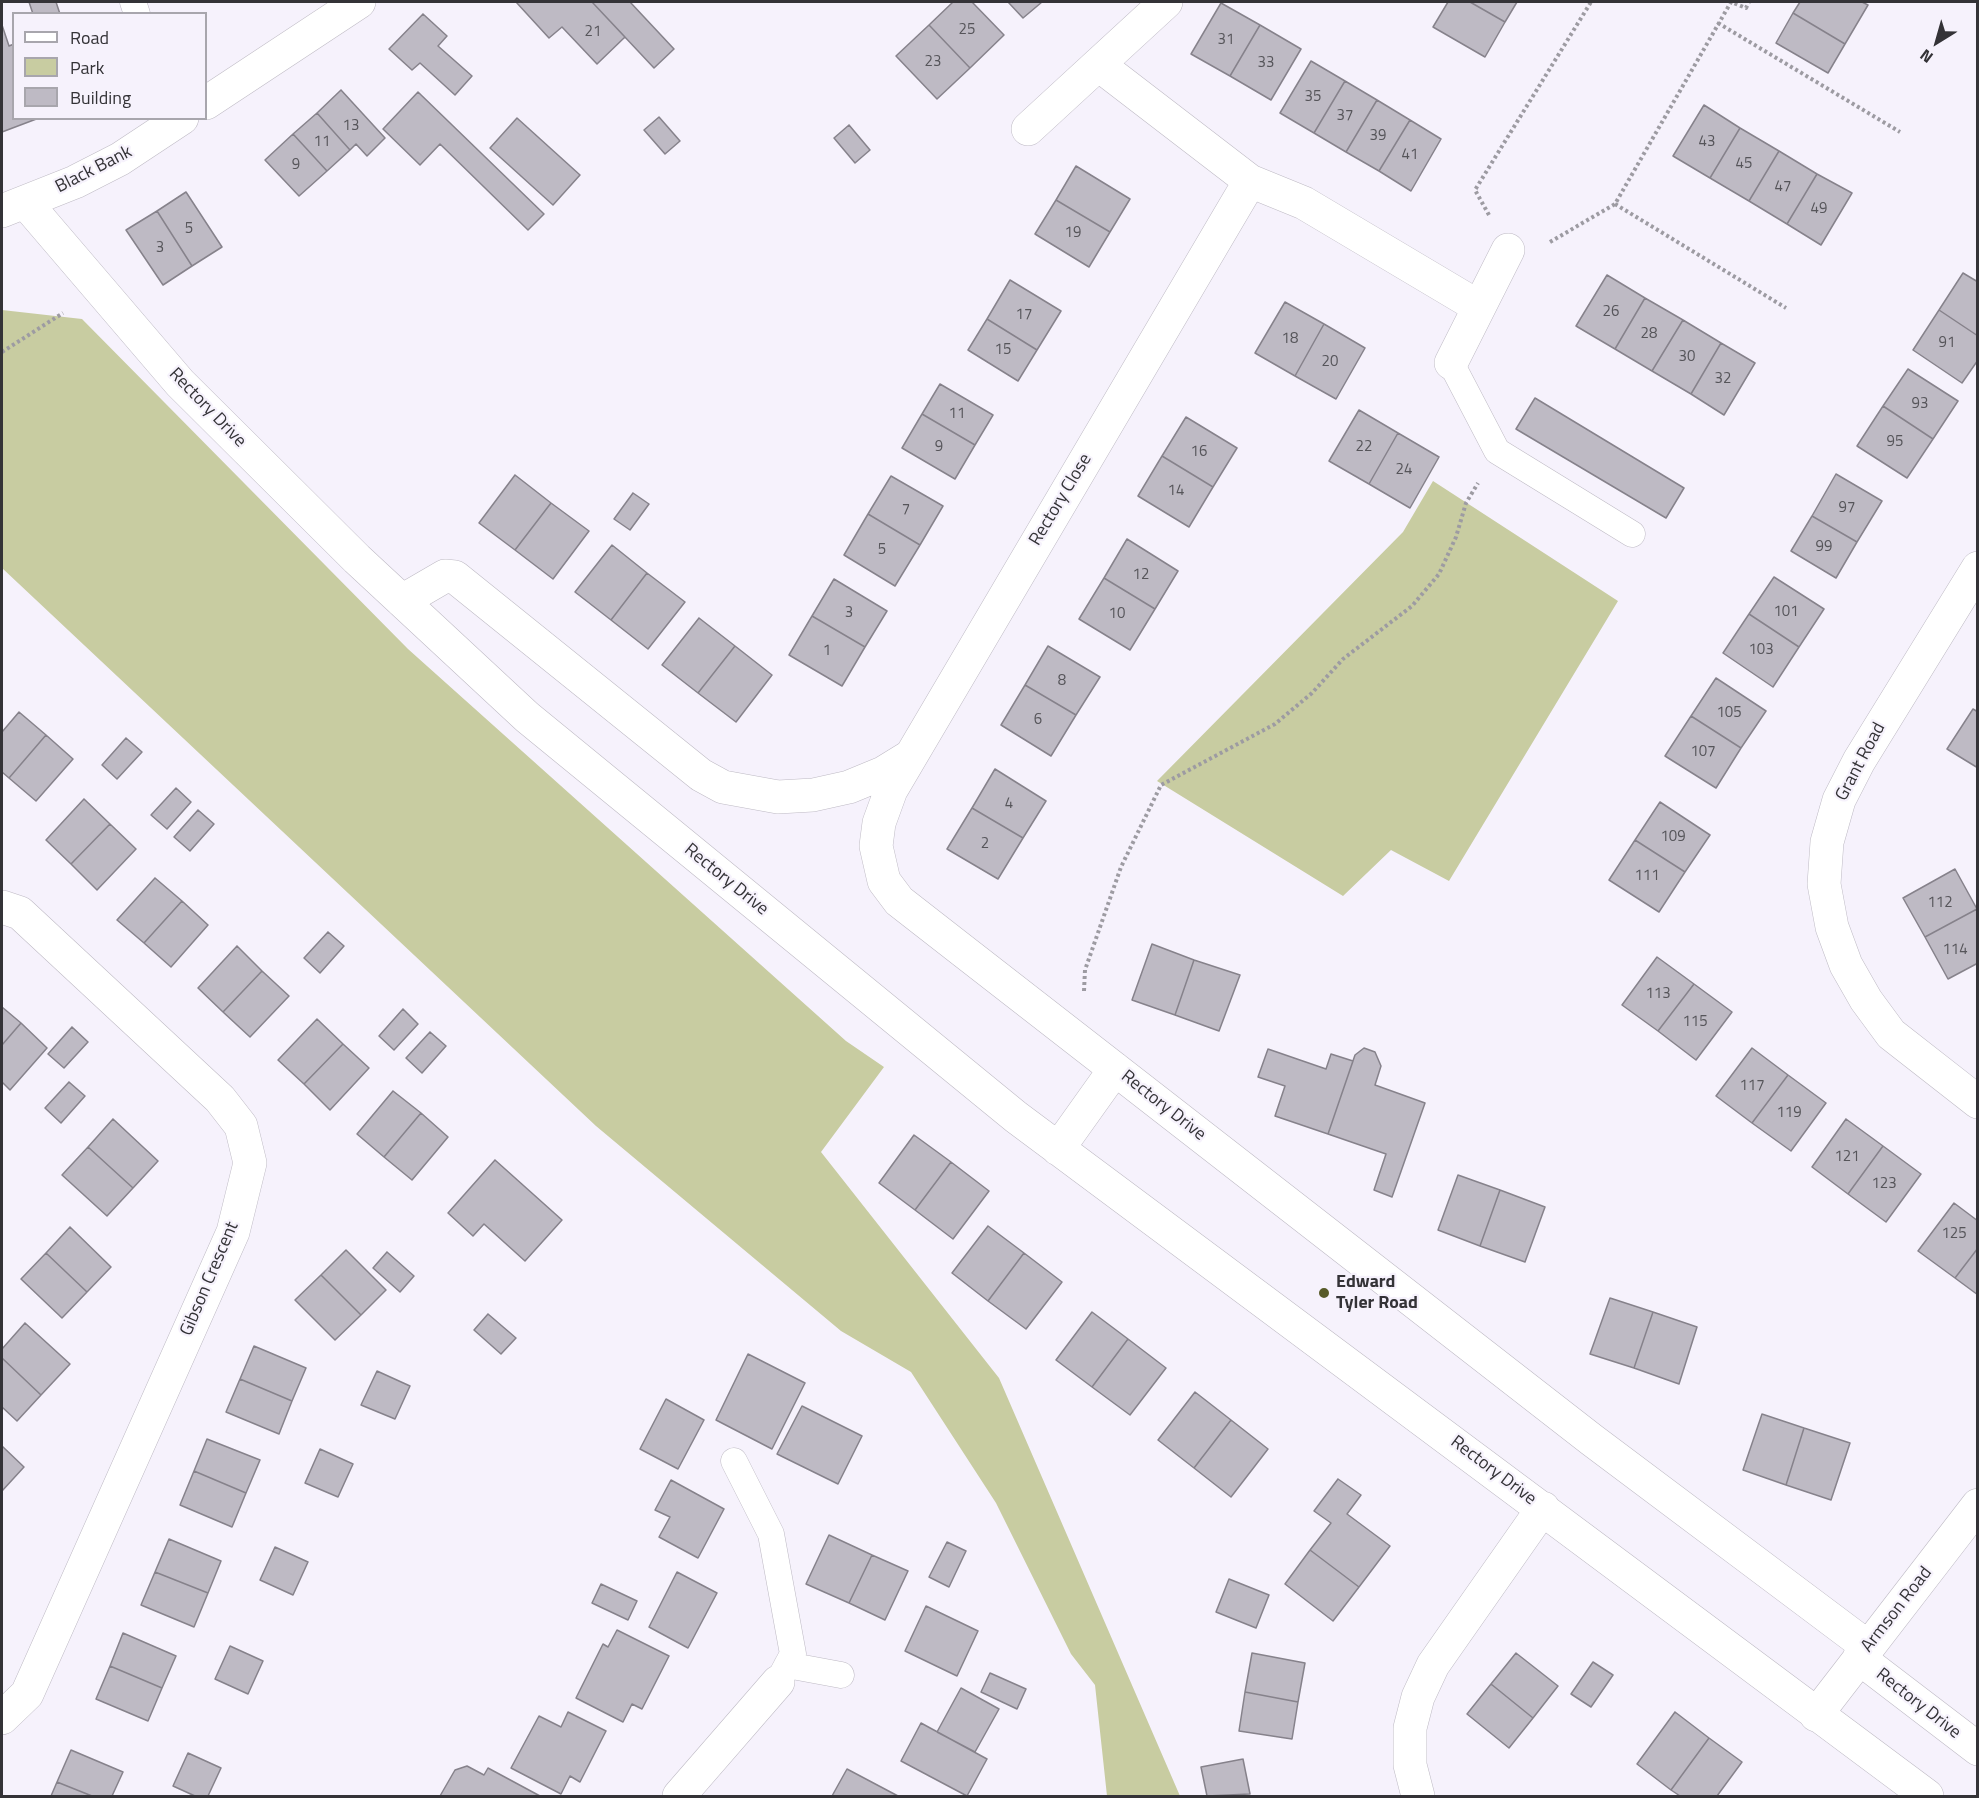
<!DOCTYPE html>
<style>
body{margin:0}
#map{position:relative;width:1979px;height:1798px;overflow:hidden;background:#f6f2fc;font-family:"Titillium Web",sans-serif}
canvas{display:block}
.frame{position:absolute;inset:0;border:3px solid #343337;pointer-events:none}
.legend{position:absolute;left:12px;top:12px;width:195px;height:108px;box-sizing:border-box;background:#f6f2fc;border:2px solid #a8a6ad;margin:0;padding:8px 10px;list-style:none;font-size:18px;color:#343337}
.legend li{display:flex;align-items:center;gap:12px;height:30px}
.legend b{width:30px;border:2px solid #a8a6ad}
.north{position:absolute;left:1907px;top:12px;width:60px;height:60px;-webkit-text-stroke:4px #f6f2fc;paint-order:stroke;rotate:217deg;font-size:16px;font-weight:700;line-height:24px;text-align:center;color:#343337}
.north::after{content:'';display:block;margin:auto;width:21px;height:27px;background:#343337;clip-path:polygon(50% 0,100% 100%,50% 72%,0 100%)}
</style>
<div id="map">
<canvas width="1979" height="1798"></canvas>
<div class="frame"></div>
<ul class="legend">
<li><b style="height:8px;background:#fff"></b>Road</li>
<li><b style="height:16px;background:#c8cca1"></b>Park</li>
<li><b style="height:16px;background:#bebac4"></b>Building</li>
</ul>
<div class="north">N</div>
</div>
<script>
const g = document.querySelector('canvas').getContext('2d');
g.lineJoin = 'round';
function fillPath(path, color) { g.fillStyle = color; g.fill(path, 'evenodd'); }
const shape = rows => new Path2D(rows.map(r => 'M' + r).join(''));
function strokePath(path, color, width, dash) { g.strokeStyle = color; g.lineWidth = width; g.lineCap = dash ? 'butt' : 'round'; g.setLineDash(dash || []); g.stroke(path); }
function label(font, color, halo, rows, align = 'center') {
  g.font = font + ' "Titillium Web",sans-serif'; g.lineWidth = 4.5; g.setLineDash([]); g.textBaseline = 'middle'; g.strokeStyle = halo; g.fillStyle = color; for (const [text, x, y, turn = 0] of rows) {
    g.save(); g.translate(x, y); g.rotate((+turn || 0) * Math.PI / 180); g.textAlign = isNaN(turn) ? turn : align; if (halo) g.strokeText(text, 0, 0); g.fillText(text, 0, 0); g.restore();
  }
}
fillPath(shape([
 [2,310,82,319,408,649,846,1041,884,1067,821,1152,999,1378,1180,1796,1107,1796,1095,1685,1071,1654,996,1503,911,1372,841,1331,596,1126,2,568],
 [1433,481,1618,601,1449,881,1391,850,1343,896,1157,781,1403,532]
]), '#c8cca1');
const building = shape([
 [29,2,56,2,60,14,33,14,29,2],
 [516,2,592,2,625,37,597,64,562,27,549,38,516,2],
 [592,2,630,2,674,49,654,68,592,2],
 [953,2,972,2,1004,35,970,68,929,25,953,2],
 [1008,2,1042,2,1023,18,1008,2],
 [1448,2,1470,2,1505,22,1485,57,1433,27,1448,2],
 [1470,2,1517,2,1505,22,1470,2],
 [1800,2,1862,2,1868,5,1845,44,1793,13,1800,2],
 [1221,3,1260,25,1230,76,1191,54,1221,3],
 [1793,13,1845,44,1828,73,1776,43,1793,13],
 [423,14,447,36,438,46,472,76,455,95,420,63,412,70,389,49,423,14],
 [2,25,9,46,14,44,14,118,39,118,2,132,2,25],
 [929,25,970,68,937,99,896,56,929,25],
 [1260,25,1301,49,1271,100,1230,76,1260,25],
 [1311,61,1345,81,1314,133,1280,113,1311,61],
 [1345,81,1377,100,1346,152,1314,133,1345,81],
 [341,90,385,138,367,156,356,144,350,150,317,113,341,90],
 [418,92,544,214,528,230,440,144,420,165,383,129,418,92],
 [1377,100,1410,120,1379,171,1346,152,1377,100],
 [1704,105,1740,128,1710,178,1673,156,1704,105],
 [317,113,350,150,327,171,293,134,317,113],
 [659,117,680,141,665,154,644,130,659,117],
 [517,118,580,175,553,205,490,148,517,118],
 [1410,120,1441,139,1411,191,1379,171,1410,120],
 [849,125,870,150,855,163,834,138,849,125],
 [1740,128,1779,151,1749,201,1710,178,1740,128],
 [293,134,327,171,299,196,265,160,293,134],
 [1779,151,1817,174,1787,224,1749,201,1779,151],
 [1076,166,1130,199,1110,232,1056,200,1076,166],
 [1817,174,1852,193,1821,245,1787,224,1817,174],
 [186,192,222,247,192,266,157,211,186,192],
 [1056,200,1110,232,1089,267,1035,234,1056,200],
 [157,211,192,266,163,285,126,230,157,211],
 [1963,273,1978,282,1978,336,1939,310,1963,273],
 [1607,275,1645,298,1615,349,1576,326,1607,275],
 [1010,280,1061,311,1037,350,987,319,1010,280],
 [1645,298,1683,320,1652,371,1615,349,1645,298],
 [1285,302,1324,324,1295,376,1255,353,1285,302],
 [1939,310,1978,336,1978,360,1962,383,1913,350,1939,310],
 [987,319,1037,350,1018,381,968,350,987,319],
 [1683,320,1721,343,1691,394,1652,371,1683,320],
 [1324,324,1365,348,1336,399,1295,376,1324,324],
 [1721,343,1755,363,1724,415,1691,394,1721,343],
 [1908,369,1958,401,1933,439,1883,406,1908,369],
 [940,384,993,415,975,445,922,414,940,384],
 [1535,398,1684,488,1666,518,1516,429,1535,398],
 [1883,406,1933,439,1907,478,1857,446,1883,406],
 [1359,410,1398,433,1369,484,1329,461,1359,410],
 [922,414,975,445,955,479,902,448,922,414],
 [1186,417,1237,448,1213,487,1162,456,1186,417],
 [1398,433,1439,457,1410,508,1369,484,1398,433],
 [1162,456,1213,487,1189,527,1138,496,1162,456],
 [1836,474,1882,501,1857,542,1812,516,1836,474],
 [515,475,551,503,515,550,479,523,515,475],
 [891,476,943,506,920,545,868,514,891,476],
 [633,493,649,504,630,530,614,519,633,493],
 [551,503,589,531,553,579,515,550,551,503],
 [868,514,920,545,895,586,844,555,868,514],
 [1812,516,1857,542,1836,578,1791,551,1812,516],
 [1127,539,1178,571,1155,609,1104,578,1127,539],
 [612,545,647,573,611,620,575,592,612,545],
 [647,573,685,602,648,649,611,620,647,573],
 [1774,577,1824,609,1799,647,1749,614,1774,577],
 [1104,578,1155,609,1130,650,1079,619,1104,578],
 [834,579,887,611,865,647,812,616,834,579],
 [1749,614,1799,647,1773,687,1723,653,1749,614],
 [812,616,865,647,842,686,789,655,812,616],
 [699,618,735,646,698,693,662,665,699,618],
 [735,646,772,675,736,722,698,693,735,646],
 [1048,646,1100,677,1076,715,1025,685,1048,646],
 [1716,678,1766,711,1741,748,1691,716,1716,678],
 [1025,685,1076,715,1051,756,1001,725,1025,685],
 [1973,709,1978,712,1978,768,1947,749,1973,709],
 [19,712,46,735,9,778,2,772,2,732,19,712],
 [1691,716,1741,748,1716,788,1665,756,1691,716],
 [46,735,73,759,36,801,9,778,46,735],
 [126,738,142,752,117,779,102,765,126,738],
 [995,769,1046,801,1023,838,972,808,995,769],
 [176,788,191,802,167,829,151,815,176,788],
 [84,799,110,824,71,864,46,840,84,799],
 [1660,802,1710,835,1685,872,1635,840,1660,802],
 [972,808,1023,838,998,879,947,849,972,808],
 [198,810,214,824,190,851,174,837,198,810],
 [110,824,136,849,97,890,71,864,110,824],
 [1635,840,1685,872,1659,912,1609,880,1635,840],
 [1955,869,1977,909,1925,937,1903,898,1955,869],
 [155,878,182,901,144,943,117,920,155,878],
 [182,901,208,925,171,967,144,943,182,901],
 [1977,909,1978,963,1948,979,1925,937,1977,909],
 [328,932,344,946,320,973,304,958,328,932],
 [1152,944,1194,960,1175,1015,1132,1000,1152,944],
 [237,946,262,971,223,1012,198,988,237,946],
 [1657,957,1694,984,1658,1031,1622,1005,1657,957],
 [1194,960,1240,975,1219,1031,1175,1015,1194,960],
 [262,971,289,996,250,1037,223,1012,262,971],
 [1694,984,1732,1012,1696,1060,1658,1031,1694,984],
 [2,1007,21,1023,2,1045,2,1007],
 [403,1009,418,1024,394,1050,379,1036,403,1009],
 [317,1019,343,1044,304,1084,278,1060,317,1019],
 [21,1023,47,1048,10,1090,2,1082,2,1045,21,1023],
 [72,1027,88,1042,64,1068,48,1054,72,1027],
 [430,1032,446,1046,422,1073,406,1058,430,1032],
 [343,1044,369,1068,330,1110,304,1084,343,1044],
 [1364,1048,1375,1052,1381,1066,1375,1085,1425,1103,1392,1197,1374,1190,1386,1154,1328,1134,1355,1055,1364,1048],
 [1752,1048,1788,1075,1752,1123,1716,1096,1752,1048],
 [1268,1049,1326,1069,1331,1054,1353,1061,1328,1134,1275,1116,1285,1086,1258,1077,1268,1049],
 [1788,1075,1826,1103,1791,1151,1752,1123,1788,1075],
 [69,1082,85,1096,61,1123,45,1108,69,1082],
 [393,1091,421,1113,384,1157,357,1134,393,1091],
 [421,1113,448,1137,412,1180,384,1157,421,1113],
 [113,1119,158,1161,133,1188,88,1147,113,1119],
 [1846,1119,1883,1146,1848,1194,1812,1167,1846,1119],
 [914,1135,951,1162,915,1210,879,1183,914,1135],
 [1883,1146,1921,1174,1886,1222,1848,1194,1883,1146],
 [88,1147,133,1188,107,1216,62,1175,88,1147],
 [495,1160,562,1220,525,1261,484,1224,473,1236,448,1213,495,1160],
 [951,1162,989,1191,953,1239,915,1210,951,1162],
 [1458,1175,1500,1190,1480,1246,1438,1230,1458,1175],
 [1500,1190,1545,1207,1525,1262,1480,1246,1500,1190],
 [1954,1203,1978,1221,1978,1248,1955,1278,1918,1251,1954,1203],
 [988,1226,1024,1253,988,1301,952,1273,988,1226],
 [70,1227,111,1267,87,1292,46,1253,70,1227],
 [1978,1248,1978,1295,1955,1278,1978,1248],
 [346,1250,386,1290,361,1315,321,1275,346,1250],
 [387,1252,414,1276,400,1292,373,1268,387,1252],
 [46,1253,87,1292,62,1318,21,1279,46,1253],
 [1024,1253,1062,1282,1026,1329,988,1301,1024,1253],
 [321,1275,361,1315,335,1340,295,1300,321,1275],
 [1610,1298,1653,1312,1634,1368,1590,1354,1610,1298],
 [1092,1312,1128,1339,1092,1387,1056,1360,1092,1312],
 [1653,1312,1697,1327,1679,1384,1634,1368,1653,1312],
 [488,1314,516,1338,501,1354,474,1330,488,1314],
 [25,1323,70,1364,41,1395,2,1358,2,1349,25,1323],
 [1128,1339,1166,1368,1130,1415,1092,1387,1128,1339],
 [254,1346,306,1368,292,1401,240,1379,254,1346],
 [748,1354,805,1383,772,1449,716,1420,748,1354],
 [2,1358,41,1395,17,1421,2,1407,2,1358],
 [377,1371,410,1386,395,1419,361,1405,377,1371],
 [240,1379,292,1401,279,1434,226,1412,240,1379],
 [1195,1392,1231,1420,1194,1468,1158,1440,1195,1392],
 [666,1399,704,1420,678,1469,640,1449,666,1399],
 [802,1406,862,1436,838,1484,777,1454,802,1406],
 [1762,1414,1804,1428,1786,1485,1743,1470,1762,1414],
 [1231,1420,1268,1449,1231,1497,1194,1468,1231,1420],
 [1804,1428,1850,1443,1831,1500,1786,1485,1804,1428],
 [207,1439,260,1460,246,1493,194,1471,207,1439],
 [2,1446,24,1467,2,1491,2,1446],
 [320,1449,353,1464,338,1497,305,1483,320,1449],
 [194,1471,246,1493,232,1527,180,1505,194,1471],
 [1338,1479,1361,1495,1347,1514,1390,1546,1359,1587,1310,1550,1331,1523,1314,1511,1338,1479],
 [671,1480,724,1509,698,1558,659,1537,670,1517,655,1510,671,1480],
 [829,1535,872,1555,849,1603,806,1584,829,1535],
 [169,1539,221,1561,208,1593,155,1572,169,1539],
 [947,1542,966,1551,949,1587,929,1577,947,1542],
 [275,1547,308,1562,293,1595,260,1580,275,1547],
 [1310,1550,1359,1587,1333,1621,1285,1584,1310,1550],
 [872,1555,908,1571,885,1620,849,1603,872,1555],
 [155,1572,208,1593,194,1627,141,1605,155,1572],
 [677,1572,717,1593,688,1648,649,1627,677,1572],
 [1229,1579,1269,1595,1256,1628,1216,1612,1229,1579],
 [601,1584,637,1601,628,1620,592,1603,601,1584],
 [926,1606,978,1631,957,1676,905,1651,926,1606],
 [617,1630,669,1656,642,1709,632,1704,623,1722,576,1698,603,1644,608,1647,617,1630],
 [123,1633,176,1656,162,1688,110,1666,123,1633],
 [230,1646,263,1661,248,1694,215,1679,230,1646],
 [1252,1653,1305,1663,1298,1702,1245,1692,1252,1653],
 [1516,1653,1558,1686,1533,1718,1491,1684,1516,1653],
 [1593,1662,1613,1675,1591,1707,1571,1694,1593,1662],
 [110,1666,162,1688,148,1721,96,1699,110,1666],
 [990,1673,1026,1689,1017,1709,981,1692,990,1673],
 [1491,1684,1533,1718,1509,1748,1467,1714,1491,1684],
 [961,1688,999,1709,975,1752,937,1732,961,1688],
 [1245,1692,1298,1702,1292,1739,1239,1731,1245,1692],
 [568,1712,606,1731,580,1782,570,1776,561,1794,511,1768,539,1716,561,1727,568,1712],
 [1675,1712,1709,1738,1671,1790,1637,1764,1675,1712],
 [921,1723,987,1759,967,1796,901,1761,921,1723],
 [1709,1738,1742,1762,1717,1796,1680,1796,1671,1790,1709,1738],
 [71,1750,123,1772,112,1796,92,1796,57,1782,71,1750],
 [188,1753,221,1768,208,1796,195,1796,173,1786,188,1753],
 [1243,1759,1250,1794,1207,1796,1201,1767,1243,1759],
 [467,1766,484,1775,488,1768,540,1796,440,1796,455,1770,467,1766],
 [847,1769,898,1796,832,1796,847,1769],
 [57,1782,92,1796,51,1796,57,1782]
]);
fillPath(building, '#bebac4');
strokePath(building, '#86828b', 1.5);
const lane = shape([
 [133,2,137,14],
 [1451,363,1497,451,1632,534],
 [734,1461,771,1534,793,1654,778,1682],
 [787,1665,841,1675]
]);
const street = shape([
 [1099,65,1250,181,1304,203,1479,307],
 [1028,129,1166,2],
 [1250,181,891,790,879,823,876,846,884,881,899,901,958,947,1592,1440,1868,1647],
 [26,203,180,383,357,559,527,717,1016,1117,1927,1796],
 [1451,363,1508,250],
 [1978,568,1859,761,1839,800,1827,842,1824,884,1832,927,1846,965,1866,1000,1891,1034,1978,1102],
 [402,601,445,576,455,577,701,775,723,787,778,797,813,795,849,787,883,773,909,757],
 [2,907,20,913,220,1099,241,1126,250,1163,233,1232,27,1694,2,1718],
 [1058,1149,1115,1069],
 [1859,1658,1978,1749],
 [1816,1715,1978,1505],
 [679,1796,778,1682],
 [1418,1796,1410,1765,1410,1728,1418,1697,1433,1665,1543,1508]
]);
const secondary = shape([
 [206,103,359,2],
 [2,211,75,182,120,159,182,118]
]);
strokePath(lane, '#bebac4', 27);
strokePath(street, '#bebac4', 34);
strokePath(secondary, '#bebac4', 34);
strokePath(shape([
 [1718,23,1900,132],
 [1615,204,1786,308],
 [1489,215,1475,190,1591,2],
 [1550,242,1615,204,1731,2,1746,8,1749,2],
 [2,352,63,313],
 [1084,991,1085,970,1121,867,1161,785,1275,724,1312,693,1343,659,1412,606,1439,574,1456,537,1466,503,1478,483]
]), '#9d9ba2', 4, [3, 3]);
strokePath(lane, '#fff', 26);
strokePath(street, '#fff', 33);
strokePath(secondary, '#fff', 33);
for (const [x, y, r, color] of [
 [1324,1293,6,"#575a28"]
]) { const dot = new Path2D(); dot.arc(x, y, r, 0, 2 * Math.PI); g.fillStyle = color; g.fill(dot); strokePath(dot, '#f6f2fc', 2); }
label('15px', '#56555a', null, [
 ["25",967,30],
 ["21",593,32],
 ["31",1226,40],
 ["23",933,62],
 ["33",1266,63],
 ["35",1313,97],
 ["37",1345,116],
 ["13",351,126],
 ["39",1378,136],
 ["11",322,142],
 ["43",1707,142],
 ["41",1410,155],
 ["45",1744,164],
 ["9",296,165],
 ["47",1783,187],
 ["49",1819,209],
 ["5",189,229],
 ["19",1073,233],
 ["3",160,248],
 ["26",1611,312],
 ["17",1024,315],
 ["28",1649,334],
 ["18",1290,339],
 ["91",1947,343],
 ["15",1003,350],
 ["30",1687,357],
 ["20",1330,362],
 ["32",1723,379],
 ["93",1920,404],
 ["11",957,414],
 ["95",1895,442],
 ["9",939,447],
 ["22",1364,447],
 ["16",1199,452],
 ["24",1404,470],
 ["14",1176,491],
 ["97",1847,508],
 ["7",906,510],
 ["99",1824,547],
 ["5",882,550],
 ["12",1141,575],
 ["101",1786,612],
 ["3",849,613],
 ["10",1117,614],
 ["103",1761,650],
 ["1",827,651],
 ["8",1062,681],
 ["105",1729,713],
 ["6",1038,720],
 ["107",1703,752],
 ["4",1009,804],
 ["109",1673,837],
 ["2",985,844],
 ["111",1647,876],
 ["112",1940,903],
 ["114",1955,950],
 ["113",1658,994],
 ["115",1695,1022],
 ["117",1752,1086],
 ["119",1789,1113],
 ["121",1847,1157],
 ["123",1884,1184],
 ["125",1954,1234]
]);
label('18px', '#343337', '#f6f2fc', [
 ["Black Bank",94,170,-27],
 ["Rectory Drive",207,408,46],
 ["Rectory Close",1061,500,-59],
 ["Grant Road",1861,762,-62],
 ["Rectory Drive",726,880,39],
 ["Rectory Drive",1163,1106,38],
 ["Gibson Crescent",210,1279,-67],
 ["Rectory Drive",1493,1471,37],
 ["Armson Road",1897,1610,-52],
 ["Rectory Drive",1918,1704,38]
]);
label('bold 18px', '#343337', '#f6f2fc', [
 ["Edward",1336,1283],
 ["Tyler Road",1336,1304]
], 'left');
</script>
